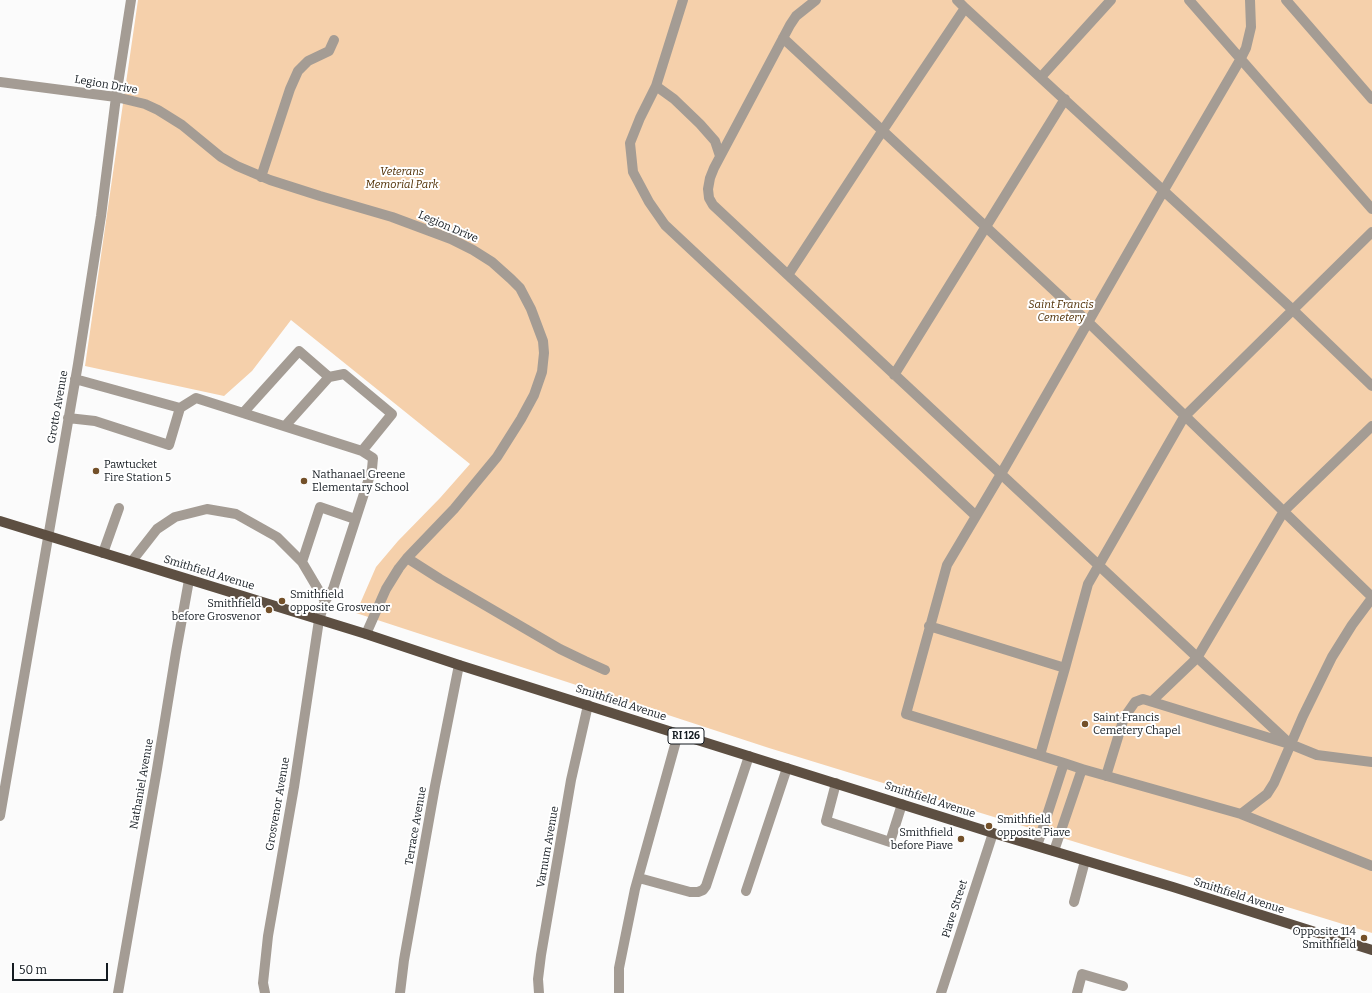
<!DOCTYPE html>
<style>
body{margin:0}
#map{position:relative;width:1372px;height:993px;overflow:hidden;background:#fbfbfb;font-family:Bitter,serif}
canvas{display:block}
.scale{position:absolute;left:12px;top:963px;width:96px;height:18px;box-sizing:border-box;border:2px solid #141b21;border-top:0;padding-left:5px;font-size:12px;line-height:14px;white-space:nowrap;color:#141b21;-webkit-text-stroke:3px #fff;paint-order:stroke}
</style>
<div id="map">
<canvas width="1372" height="993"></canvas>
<div class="scale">50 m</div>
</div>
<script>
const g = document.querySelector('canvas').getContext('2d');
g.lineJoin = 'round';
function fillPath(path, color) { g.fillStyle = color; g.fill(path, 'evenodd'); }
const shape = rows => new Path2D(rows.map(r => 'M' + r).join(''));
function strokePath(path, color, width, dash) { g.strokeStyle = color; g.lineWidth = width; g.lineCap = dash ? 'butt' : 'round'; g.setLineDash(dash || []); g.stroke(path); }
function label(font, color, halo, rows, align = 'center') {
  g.font = font + ' Bitter,serif'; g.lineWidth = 4; g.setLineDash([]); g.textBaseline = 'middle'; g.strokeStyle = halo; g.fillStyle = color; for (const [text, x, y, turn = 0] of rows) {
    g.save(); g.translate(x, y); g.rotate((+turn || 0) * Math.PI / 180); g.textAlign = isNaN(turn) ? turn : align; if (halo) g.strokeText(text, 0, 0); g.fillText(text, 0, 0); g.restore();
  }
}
fillPath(shape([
 [138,0,1372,0,1372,933,769,748,356,613,376,567,398,541,440,498,470,464,291,320,252,371,224,396,85,366]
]), '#f5d0ab');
strokePath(shape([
 [683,0,656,86,640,118,630,143,633,172,649,202,665,225,976,516],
 [816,0,796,16,790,25,714,168,710,178,708,189,709,198,713,205,1290,744,1317,755,1372,762],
 [1189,0,1372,209],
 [1250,0,1251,27,1246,48,1240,60,1164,190,1001,474,947,565,906,714,1064,763,1082,769,1241,814,1372,866],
 [1286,0,1372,99],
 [965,8,1293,310,1372,386],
 [783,38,1088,322,1372,597],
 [1041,77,1111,0],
 [0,82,116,97,145,104,158,110,182,125,221,157,237,166,270,180,320,196,392,217,451,239,473,250,492,262,511,279,520,288,531,309,543,341,544,353,542,372,534,395,521,419,497,457,454,509,407,558,399,568,386,589,366,634],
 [656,86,674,99,700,124,715,141,720,156],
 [261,177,290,89,298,71,308,61,329,51,334,40],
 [788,275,883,130,965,8,957,0],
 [894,375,1065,99],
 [329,377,344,374,392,414,362,451],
 [180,408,196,398,362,451,373,458,372,469,333,589,325,601,319,620,294,787,268,936,263,983,265,993],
 [243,413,299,351,329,377,285,426],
 [68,418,95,421,169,445,180,408,75,379],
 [103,553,119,508],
 [407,558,440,579,560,649,585,661,605,670],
 [132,561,157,529,175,517,207,509,236,514,277,537,302,562,325,601],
 [302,562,320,507,355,519],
 [929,626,1065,668],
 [1152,701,1197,658,1284,511,1372,426],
 [1040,755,1065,668,1088,584,1184,417,1372,232],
 [1106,776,1123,721,1128,712,1135,702,1143,699,1286,743],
 [836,783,826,821,890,842,902,804],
 [1241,814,1267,794,1274,783,1303,716,1332,657,1352,625,1372,598],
 [0,816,78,364,101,216,116,97,131,0],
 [1037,846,1064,763],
 [1054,851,1082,769],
 [639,878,690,892,698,892,703,890,706,886,749,756],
 [746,891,787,768],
 [1074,902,1085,861],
 [118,993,157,769,176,652,189,580],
 [400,993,404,960,435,786,459,665],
 [539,993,538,979,541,955,571,780,588,705],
 [619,993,619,968,635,889,678,734],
 [941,993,993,833],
 [1077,993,1082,974,1123,986]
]), '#a49c94', 10);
strokePath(shape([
 [0,521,366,634,459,665,993,833,1173,887,1372,950]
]), '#5d4f42', 10);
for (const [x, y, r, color] of [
 [96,471,4,"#735029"],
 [304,481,4,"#735029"],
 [282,601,4,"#735029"],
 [269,610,4,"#735029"],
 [1085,724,4,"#735029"],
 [989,826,4,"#735029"],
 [961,839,4,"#735029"],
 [1364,938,4,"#735029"]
]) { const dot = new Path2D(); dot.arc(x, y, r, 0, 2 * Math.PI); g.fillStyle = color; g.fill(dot); strokePath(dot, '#fff', 1.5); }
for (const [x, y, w] of [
 [686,736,36]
]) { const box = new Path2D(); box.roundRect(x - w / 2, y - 8, w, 16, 3); g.fillStyle = '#fff'; g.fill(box); strokePath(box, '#141b21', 1); }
label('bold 10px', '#141b21', null, [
 ["RI 126",686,736]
]);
label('11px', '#141b21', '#fff', [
 ["Legion Drive",106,85,10],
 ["Legion Drive",448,227,23],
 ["Grotto Avenue",58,407,-80],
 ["Smithfield Avenue",209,573,17],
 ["Smithfield Avenue",621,703,18],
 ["Nathaniel Avenue",142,784,-80],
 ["Smithfield Avenue",930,800,18],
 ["Grosvenor Avenue",278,804,-80],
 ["Terrace Avenue",416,826,-80],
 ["Varnum Avenue",548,847,-80],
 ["Smithfield Avenue",1239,896,18],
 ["Piave Street",955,909,-72]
]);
label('italic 11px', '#4f2e03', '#fff', [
 ["Veterans",402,172],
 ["Memorial Park",402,185],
 ["Saint Francis",1061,305],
 ["Cemetery",1061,318]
]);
label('11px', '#141b21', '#fff', [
 ["Pawtucket",104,465],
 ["Fire Station 5",104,478],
 ["Nathanael Greene",312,475],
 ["Elementary School",312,488],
 ["Smithfield",290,595],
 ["opposite Grosvenor",290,608],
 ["Smithfield",261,604,"right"],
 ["before Grosvenor",261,617,"right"],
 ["Saint Francis",1093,718],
 ["Cemetery Chapel",1093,731],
 ["Smithfield",997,820],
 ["opposite Piave",997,833],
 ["Smithfield",953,833,"right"],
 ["before Piave",953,846,"right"],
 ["Opposite 114",1356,932,"right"],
 ["Smithfield",1356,945,"right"]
], 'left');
</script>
